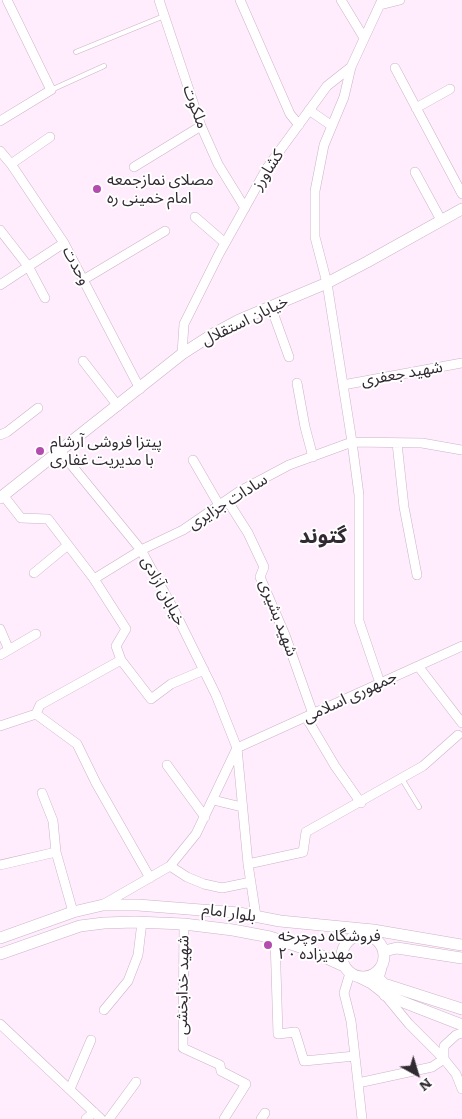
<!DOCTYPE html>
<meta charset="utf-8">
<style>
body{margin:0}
#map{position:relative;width:462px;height:1119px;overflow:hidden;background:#ffecfd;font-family:Literata,serif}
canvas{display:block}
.north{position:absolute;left:392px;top:1049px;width:50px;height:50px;-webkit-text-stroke:4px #fff;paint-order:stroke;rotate:141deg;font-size:14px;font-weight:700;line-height:20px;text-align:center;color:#322a32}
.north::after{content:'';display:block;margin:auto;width:18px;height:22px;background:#322a32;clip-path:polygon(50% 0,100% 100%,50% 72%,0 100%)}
</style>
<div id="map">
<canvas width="462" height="1119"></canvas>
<div class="north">N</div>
</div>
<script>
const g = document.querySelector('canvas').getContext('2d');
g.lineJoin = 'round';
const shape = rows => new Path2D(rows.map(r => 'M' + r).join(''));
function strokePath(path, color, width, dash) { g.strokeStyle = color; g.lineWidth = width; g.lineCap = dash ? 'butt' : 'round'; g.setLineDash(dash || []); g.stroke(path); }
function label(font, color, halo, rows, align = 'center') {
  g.font = font + ' Literata,"Noto Sans Arabic",serif'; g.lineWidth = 4; g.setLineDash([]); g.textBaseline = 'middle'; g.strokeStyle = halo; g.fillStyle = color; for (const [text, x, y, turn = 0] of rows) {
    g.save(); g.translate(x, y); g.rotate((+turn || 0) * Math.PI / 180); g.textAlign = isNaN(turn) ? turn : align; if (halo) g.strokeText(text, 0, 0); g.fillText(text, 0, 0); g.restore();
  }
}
const lane = shape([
 [76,52,164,16],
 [51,90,104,66],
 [402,779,419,807]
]);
const street = shape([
 [159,0,201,126,218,164,245,208],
 [240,0,290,114,299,125],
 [341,0,364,38],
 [380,5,400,0],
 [351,67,344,97,324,145,315,191,315,237,327,283,352,442,359,495,359,621,380,683],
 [395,68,462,194],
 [416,108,450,89],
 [309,110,332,126],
 [0,121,51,90,7,0],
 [0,151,11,164,64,243,140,389],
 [11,164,50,137],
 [134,167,201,126],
 [415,172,441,220],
 [195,217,225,243],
 [0,230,28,266,45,298],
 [83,280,165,231],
 [0,285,64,243],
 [271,307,289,357],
 [182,354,184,324,219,254,267,168,327,86,351,67,382,0],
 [83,361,118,406],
 [297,383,305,427,313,457],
 [343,385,462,363],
 [0,435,7,432,38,408],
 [397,443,404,507,417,575],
 [60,451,141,550,175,612,216,695,237,748,248,864,256,916],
 [193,460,219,505],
 [3,495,21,518,48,519,94,579],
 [227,500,248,533,264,567,260,577,285,635,313,714],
 [34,573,68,545],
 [0,629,9,650],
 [0,655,36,634],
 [418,666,462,723],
 [204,670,171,684,151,699,121,660,116,646,126,629,94,579,141,550,183,530,240,491,289,465,352,442,422,443,462,450],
 [36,714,77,744,96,783,150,878],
 [306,717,335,766,361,803],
 [0,726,36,714,40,705,121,660],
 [167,765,205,817],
 [42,793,53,821,56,852],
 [213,800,242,807],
 [248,864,303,852,306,832,423,766,458,735],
 [0,865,56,852,73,912],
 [170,866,187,877,204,884,222,888,251,882],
 [104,904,170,866,196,834,237,748,462,646],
 [184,924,183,1048,220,1065,221,1071,246,1084,224,1119],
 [275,938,278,1034,295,1032,304,1061,355,1056],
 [350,973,344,993,351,1021,358,1083],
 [357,977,371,984,385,995,409,1024,444,1059,456,1074,462,1089],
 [104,1010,128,981,138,955,142,922],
 [0,1024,101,1119],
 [70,1089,91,1040],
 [86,1119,94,1112],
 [109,1119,136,1082],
 [261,1119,265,1113],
 [362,1119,358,1083,432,1067,444,1059,444,1046,456,1035,462,1033]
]);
const secondary = shape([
 [0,498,182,354,213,334,239,320,327,283,367,262,462,209],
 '342 956a21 21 0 1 1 42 0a21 21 0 1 1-42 0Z',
 [0,938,73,912,103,905,138,905,239,913,280,921,373,930,462,945],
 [384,951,397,948,462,958],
 [0,954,80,926,104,923,135,922,184,924,233,930,270,937,309,950,344,966],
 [381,968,378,978,384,984,462,1009],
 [385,995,462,1025]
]);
strokePath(lane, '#cbb4c8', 5.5);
strokePath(street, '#cbb4c8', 10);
strokePath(secondary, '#cbb4c8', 12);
strokePath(lane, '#fff', 4.5);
strokePath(street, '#fff', 9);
strokePath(secondary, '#fff', 11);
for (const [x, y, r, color] of [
 [97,189,5,"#b44caf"],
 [40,451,5,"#b44caf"],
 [268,945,5,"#b44caf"]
]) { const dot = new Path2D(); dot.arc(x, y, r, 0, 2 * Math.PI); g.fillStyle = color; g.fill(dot); strokePath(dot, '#fff', 2); }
label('16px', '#322a32', '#fff', [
 ["ملکوت",195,107,70],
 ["کشاورز",268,170,-57],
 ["وحدت",76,266,62],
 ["خیابان استقلال",245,321,-26],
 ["شهید جعفری",402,374,-10],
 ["سادات جزایری",228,502,-32],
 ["خیابان آزادی",163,591,62],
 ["شهید بشیری",278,618,69],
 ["جمهوری اسلامی",350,697,-25],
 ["بلوار امام",229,913,8],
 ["شهید خدابخشی",183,985,-89]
]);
label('16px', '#322a32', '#fff', [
 ["مصلای نمازجمعه",107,180],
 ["امام خمینی ره",107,198],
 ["پیتزا فروشی آرشام",50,442],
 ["با مدیریت غفاری",50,460],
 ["فروشگاه دوچرخه",278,936],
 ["۲۰ مهدیزاده",278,954]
], 'left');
label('bold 21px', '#322a32', '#fff', [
 ["گتوند",323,537]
]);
</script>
